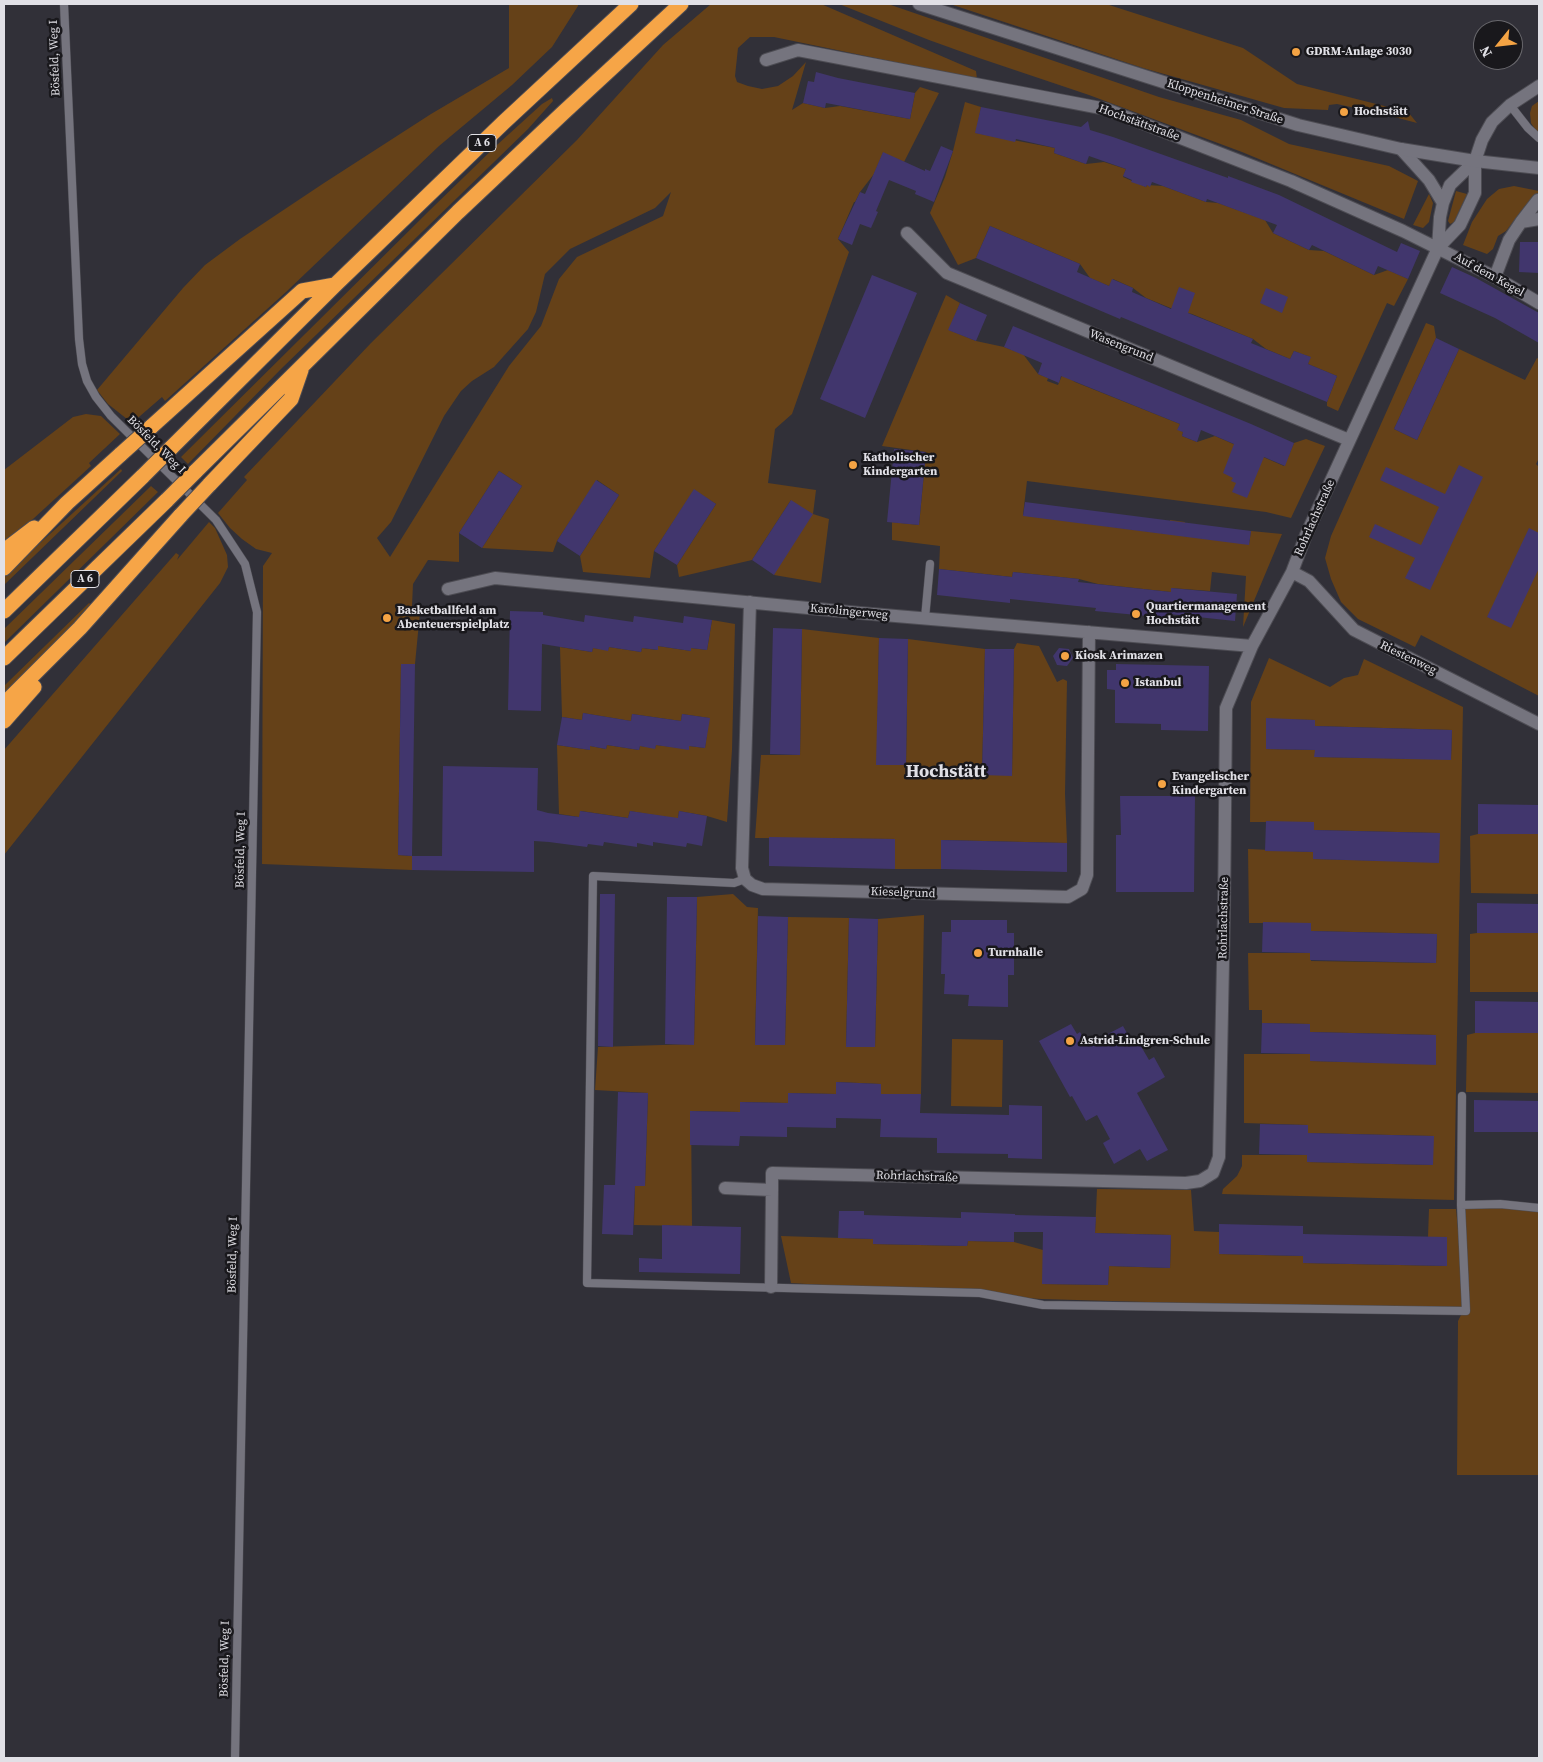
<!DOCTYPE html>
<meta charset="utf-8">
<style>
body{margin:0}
#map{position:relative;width:1543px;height:1762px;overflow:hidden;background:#313038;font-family:"Source Serif 4",serif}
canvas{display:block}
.frame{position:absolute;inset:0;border:5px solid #e1e0e6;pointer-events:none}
.north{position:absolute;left:1473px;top:20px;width:50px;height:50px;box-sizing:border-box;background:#19181c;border:1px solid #69686d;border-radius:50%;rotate:241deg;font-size:14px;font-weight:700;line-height:20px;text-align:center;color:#e1e0e6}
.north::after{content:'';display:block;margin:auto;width:18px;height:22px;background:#f4a344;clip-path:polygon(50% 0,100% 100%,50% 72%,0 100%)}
</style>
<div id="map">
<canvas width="1543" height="1762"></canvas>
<div class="frame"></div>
<div class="north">N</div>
</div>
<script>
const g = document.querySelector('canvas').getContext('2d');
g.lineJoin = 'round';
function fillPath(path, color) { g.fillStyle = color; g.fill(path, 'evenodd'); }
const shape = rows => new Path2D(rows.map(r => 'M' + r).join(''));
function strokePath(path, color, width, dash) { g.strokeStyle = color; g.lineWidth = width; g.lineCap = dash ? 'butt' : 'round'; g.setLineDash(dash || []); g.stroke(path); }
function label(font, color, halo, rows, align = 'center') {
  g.font = font + ' "Source Serif 4",serif'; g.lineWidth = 5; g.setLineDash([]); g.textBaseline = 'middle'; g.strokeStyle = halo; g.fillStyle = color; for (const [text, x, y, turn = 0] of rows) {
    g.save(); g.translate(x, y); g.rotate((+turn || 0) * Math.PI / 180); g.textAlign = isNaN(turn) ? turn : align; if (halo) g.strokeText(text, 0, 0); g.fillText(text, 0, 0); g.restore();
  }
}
fillPath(shape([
 [509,4,578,4,578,6,552,47,512,85,439,146,286,292,165,401,162,397,132,423,108,404,97,390,183,288,205,265,240,239,324,183,431,114,509,68],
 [711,4,714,5,716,4,821,4,976,71,977,79,774,37,750,37,738,48,735,76,737,82,748,86,762,89,778,86,793,76,806,62,792,110,803,103,825,108,840,106,910,119,915,93,920,87,939,93,904,162,883,153,874,174,860,192,855,202,854,202,838,239,849,252,792,414,775,429,768,483,816,490,813,514,829,519,821,583,774,575,791,500,752,560,679,577,677,565,716,504,694,490,654,551,650,578,583,572,580,556,619,495,597,480,557,541,553,552,482,548,522,486,499,471,459,533,459,562,428,560,413,584,412,606,420,612,415,664,401,664,398,855,412,856,412,870,262,864,263,566,272,553,256,549,242,539,230,528,218,513,247,480,244,477,371,343,577,140,663,45],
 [671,192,663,216,577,257,559,279,541,326,509,366,390,557,377,538,391,522,444,416,461,391,472,381,494,367,528,329,536,312,545,274,570,249,655,208],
 [839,4,888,4,1159,97,1241,120,1289,144,1389,166,1418,181,1404,219,1242,152,1089,95,979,58,929,40],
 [950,4,1106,4,1243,48,1297,84,1408,112,1417,123,1383,114,1337,104,1329,105,1328,110,1284,108,1143,68],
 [552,98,553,101,528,129,281,369,188,464,181,457,431,209,498,144,542,104],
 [1539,101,1539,133,1536,131,1531,123,1530,113,1532,106],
 [965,102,981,107,976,133,1055,148,1054,153,1086,164,1104,162,1126,169,1123,177,1146,187,1147,185,1163,186,1206,202,1218,203,1265,220,1273,233,1309,250,1324,251,1374,275,1388,270,1408,279,1394,306,1387,303,1338,411,1327,406,1327,402,1337,376,1308,364,1310,357,1294,351,1290,359,1266,349,1253,339,1192,314,1173,309,1146,298,1133,288,1113,279,1109,286,1090,278,1080,264,990,226,976,258,958,265,930,213,945,177,953,151],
 [1514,186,1539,191,1539,193,1525,206,1506,231,1498,236,1493,249,1487,254,1463,245,1472,222,1487,199,1499,189],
 [1456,191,1467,194,1454,222,1450,224,1448,221],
 [1429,194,1433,203,1429,222,1423,228,1413,225],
 [946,295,960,303,949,330,976,341,1004,347,1023,354,1038,374,1048,378,1047,381,1058,385,1063,373,1075,382,1180,424,1178,429,1183,432,1182,436,1197,442,1215,436,1284,466,1294,443,1306,439,1325,446,1291,518,1266,512,1027,481,1023,515,1168,534,1170,520,1185,522,1184,536,1249,544,1251,531,1282,534,1243,627,1246,576,1212,572,1210,591,1171,588,1171,592,1098,584,1079,579,1013,572,1012,577,939,569,940,546,892,540,892,522,919,525,926,452,882,446],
 [1426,323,1434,326,1436,338,1394,429,1417,440,1459,349,1525,380,1537,358,1539,359,1539,458,1536,464,1539,467,1539,696,1421,635,1415,647,1358,619,1341,602,1331,579,1325,558,1331,536],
 [86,414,101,416,120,434,89,463,91,466,33,519,4,541,4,470,73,417],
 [121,469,122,471,4,585,4,576],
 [151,486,158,492,4,643,4,629],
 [209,522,215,528,227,555,228,567,220,583,4,855,4,750,176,553,179,555,177,560],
 [89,603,92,605,4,695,4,686],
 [712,620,735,624,732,750,727,822,707,816,679,811,678,819,630,811,628,818,581,811,579,817,559,814,557,745,590,750,590,746,606,749,607,745,639,750,640,746,655,748,656,745,689,749,689,746,705,748,709,718,682,714,681,721,632,714,631,721,583,713,582,720,562,717,560,647,592,652,593,648,608,650,609,647,641,652,642,648,657,650,658,646,691,651,691,648,707,650],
 [802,629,879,638,877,765,906,765,908,639,985,649,982,775,1012,775,1014,649,1017,643,1039,646,1057,682,1063,679,1067,681,1065,794,1067,843,942,840,941,869,895,869,895,839,755,838,761,755,800,755],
 [1269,658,1330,687,1344,678,1358,675,1364,659,1463,707,1454,1200,1222,1194,1223,1189,1237,1176,1242,1166,1242,1155,1307,1155,1307,1162,1433,1165,1433,1136,1308,1133,1307,1125,1244,1123,1244,1054,1310,1054,1310,1061,1436,1064,1436,1035,1310,1032,1310,1024,1262,1023,1262,1010,1249,1010,1248,953,1310,953,1311,961,1436,963,1437,934,1311,931,1311,923,1249,923,1248,849,1313,852,1313,859,1439,862,1439,833,1314,830,1313,822,1250,822,1251,702],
 [1266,719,1315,720,1315,726,1452,730,1451,759,1315,757,1315,750,1266,749],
 [1478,834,1539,834,1539,894,1471,893,1470,836],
 [733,894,747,907,758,908,755,1045,785,1045,788,917,849,918,846,1046,875,1047,878,919,924,915,921,1094,881,1094,881,1084,837,1082,836,1094,788,1093,788,1103,741,1102,740,1112,691,1111,692,1226,634,1225,635,1186,645,1186,648,1093,595,1090,598,1047,694,1044,697,897],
 [1477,933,1539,933,1539,992,1470,992,1470,934],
 [1475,1033,1539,1033,1539,1093,1466,1092,1467,1035],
 [952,1039,1003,1040,1002,1107,951,1106],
 [1097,1189,1191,1190,1194,1231,1219,1232,1219,1254,1303,1256,1303,1263,1447,1266,1447,1237,1428,1237,1429,1209,1456,1209,1463,1282,1465,1208,1539,1207,1539,1475,1457,1475,1458,1321,1463,1311,1041,1299,791,1283,781,1236,873,1239,873,1244,967,1246,968,1241,1014,1242,1043,1250,1043,1284,1108,1285,1109,1266,1170,1268,1171,1235,1095,1233]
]), '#654118');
fillPath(shape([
 [816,72,838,78,915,93,910,119,826,103,825,108,803,103,808,81,814,82],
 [981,107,1081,127,1088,121,1090,130,1113,137,1228,178,1228,176,1279,195,1397,252,1401,243,1420,251,1408,279,1378,266,1374,275,1312,245,1309,250,1273,233,1277,225,1207,199,1206,202,1152,182,1150,187,1147,185,1146,187,1131,182,1132,180,1123,176,1126,169,1089,156,1086,164,1054,153,1055,148,1016,139,1015,142,975,133],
 [941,146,953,151,934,202,915,194,916,191,889,180,876,211,878,212,871,228,860,224,852,245,838,239,860,192,865,194,883,152,925,171,925,169,930,171],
 [990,226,1080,264,1077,272,1109,286,1112,279,1133,288,1132,292,1171,309,1179,287,1195,293,1188,313,1253,339,1251,343,1290,359,1294,351,1311,357,1308,364,1337,376,1327,402,1121,317,1120,319,976,258],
 [1520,242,1539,242,1539,273,1519,272],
 [1452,267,1476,278,1539,313,1539,343,1495,318,1440,293],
 [872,275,917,293,865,418,820,399],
 [1266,288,1288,297,1282,313,1260,303],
 [960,303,987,315,976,341,948,330],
 [1013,326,1251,424,1294,443,1285,466,1264,457,1247,498,1232,492,1236,483,1231,481,1233,478,1223,473,1234,444,1201,430,1197,442,1182,436,1183,432,1177,430,1180,424,1061,376,1059,383,1038,374,1042,363,1004,347],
 [1436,338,1459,349,1417,440,1394,429],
 [894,449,926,452,919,525,887,522],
 [1459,465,1483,477,1430,590,1405,578,1415,558,1369,537,1375,524,1421,545,1439,507,1380,480,1386,467,1445,494],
 [499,471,522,486,482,548,459,533],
 [596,480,619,495,580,556,557,541],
 [694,489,716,504,677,565,654,551],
 [791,500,813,514,774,575,752,560],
 [1025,502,1251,531,1249,545,1023,516],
 [1529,528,1539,533,1539,568,1511,628,1487,617],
 [939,569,1012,577,1013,572,1079,579,1078,582,1171,592,1171,588,1237,594,1235,621,1169,614,1168,618,1095,611,1096,608,1010,599,1010,603,937,595],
 [510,611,543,612,543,615,584,622,585,615,633,622,634,616,683,623,684,616,712,620,707,650,691,648,691,651,658,646,658,650,642,648,641,652,609,647,608,651,593,648,592,652,542,644,541,711,508,710],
 [773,628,802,629,800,755,770,754],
 [879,638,908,639,906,765,876,765],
 [1059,648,1069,649,1073,658,1067,666,1057,665,1053,656],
 [985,649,1014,649,1012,776,982,775],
 [401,664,415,664,412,856,398,855],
 [1116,664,1209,666,1208,731,1161,730,1161,724,1115,723,1115,690,1107,689,1107,670,1116,670],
 [583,713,631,721,632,714,681,721,682,714,710,718,705,748,689,746,689,750,656,745,655,749,640,746,639,750,607,745,606,749,590,746,590,750,557,745,562,717,582,720],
 [1266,718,1315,720,1315,726,1452,730,1451,760,1314,757,1315,750,1266,749],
 [443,766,538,768,537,810,548,813,579,817,580,811,628,818,630,811,678,818,679,811,707,816,702,846,687,843,686,847,653,842,653,846,637,843,637,847,604,842,603,846,588,844,587,847,549,842,534,841,534,872,412,870,412,856,442,856],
 [1120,796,1195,796,1194,892,1116,892,1116,835,1121,835],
 [1478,804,1539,805,1539,834,1478,834],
 [1266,821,1314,822,1314,830,1440,833,1439,863,1313,859,1313,852,1265,851],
 [769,837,895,839,895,869,769,866],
 [941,840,1067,843,1067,872,941,869],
 [600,894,615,894,613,1047,598,1046],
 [667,897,697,897,694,1045,665,1044],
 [1477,903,1539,904,1539,933,1477,933],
 [758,916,788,917,785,1045,755,1045],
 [849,918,878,919,875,1047,846,1047],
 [951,920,1007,920,1007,933,1014,933,1014,975,1008,975,1008,1007,968,1006,969,995,944,994,945,974,941,974,942,932,951,932],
 [1263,922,1311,923,1311,931,1437,934,1436,963,1310,960,1310,953,1262,952],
 [1475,1001,1539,1002,1539,1033,1475,1033],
 [1262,1023,1310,1024,1310,1032,1436,1035,1436,1065,1310,1061,1310,1054,1261,1053],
 [1071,1024,1077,1034,1080,1032,1087,1045,1123,1026,1133,1044,1138,1041,1149,1060,1154,1057,1165,1077,1137,1093,1168,1150,1147,1161,1140,1149,1114,1164,1103,1143,1110,1139,1097,1115,1086,1121,1072,1096,1070,1097,1039,1041],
 [836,1082,881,1084,881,1094,921,1094,920,1113,1009,1115,1009,1105,1042,1106,1042,1159,1008,1158,1008,1154,937,1153,937,1138,880,1137,881,1119,836,1118,836,1128,787,1127,787,1137,740,1136,739,1146,690,1145,690,1111,740,1112,740,1102,788,1103,788,1093,836,1094],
 [618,1092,648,1093,645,1186,635,1186,633,1235,602,1234,604,1185,615,1185],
 [1474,1100,1539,1101,1539,1132,1474,1132],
 [1260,1124,1308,1125,1308,1133,1434,1136,1433,1165,1307,1162,1307,1155,1259,1154],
 [839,1211,864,1211,864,1215,961,1218,961,1212,1015,1214,1015,1215,1096,1217,1095,1233,1171,1235,1170,1268,1109,1266,1108,1285,1042,1284,1043,1232,1014,1232,1014,1242,968,1241,967,1246,873,1244,873,1239,838,1238],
 [1219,1224,1303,1226,1303,1234,1447,1237,1447,1266,1303,1263,1303,1256,1219,1254],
 [662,1225,741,1227,740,1274,639,1272,639,1258,662,1259]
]), '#41366d');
const service = shape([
 [64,4,79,339,82,364,87,381,96,397,111,416,216,520,245,564,257,612,235,1758],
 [1510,105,1528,128,1539,138],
 [925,618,930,564],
 [745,879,734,883,593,876,587,1283,980,1293,1043,1305,1466,1311,1461,1205,1500,1204,1539,1208],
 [1461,1205,1462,1096]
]);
const minor = shape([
 [766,60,798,50,1106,109,1291,181,1403,231,1495,277,1539,303],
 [1401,149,1429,180,1443,203],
 [1521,222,1538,200],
 [907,233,947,273,1349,440],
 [1438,248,1440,217,1443,203,1450,185,1475,161],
 [1495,277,1509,240,1521,222,1539,219],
 [1292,572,1309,581,1354,630,1539,724],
 [448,589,495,578,860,613,1252,646],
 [750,602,742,868,745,879,752,885,763,889,1068,897,1082,889,1087,875,1089,632],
 [725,1188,772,1190,772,1173,1186,1183,1200,1181,1213,1173,1219,1157,1224,914,1226,708,1252,646,1292,572,1306,535,1438,248,1460,225,1475,193,1475,161,1482,140,1492,122,1510,105,1539,86],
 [771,1287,772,1190]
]);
const secondary = shape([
 [919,4,1298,125,1401,149,1475,161,1539,168]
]);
const motorway = shape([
 [151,427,302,291,335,285],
 [171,448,335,285,504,122,631,4],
 [195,472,458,212,564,112,681,4],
 [209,485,291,399,301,370],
 [4,551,34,528],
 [4,568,67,503,121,454],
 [4,611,143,476],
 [4,658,167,500],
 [4,704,80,628,181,515],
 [4,721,34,687]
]);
strokePath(service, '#4d4c53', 9);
strokePath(minor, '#4d4c53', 14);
strokePath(secondary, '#4d4c53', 14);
strokePath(motorway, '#4d4c53', 17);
strokePath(service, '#75747e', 8);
strokePath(minor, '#75747e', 12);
strokePath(secondary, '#75747e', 12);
strokePath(motorway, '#f6a547', 15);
const motorwayBridge = shape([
 [121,454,151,427],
 [143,476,171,448],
 [167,500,195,472],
 [181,515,209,485]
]);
strokePath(motorwayBridge, '#4d4c53', 17, []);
strokePath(motorwayBridge, '#f6a547', 15);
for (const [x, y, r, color] of [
 [1296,52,5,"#f4a344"],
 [1344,112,5,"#f4a344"],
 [853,465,5,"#f4a344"],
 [1136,614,5,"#f4a344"],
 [387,618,5,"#f4a344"],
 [1065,656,5,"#f4a344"],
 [1125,683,5,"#f4a344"],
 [1162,784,5,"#f4a344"],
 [978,953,5,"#f4a344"],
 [1070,1041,5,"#f4a344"]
]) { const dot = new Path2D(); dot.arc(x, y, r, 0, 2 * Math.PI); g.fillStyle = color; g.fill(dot); strokePath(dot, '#19181c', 2); }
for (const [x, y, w] of [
 [482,143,28],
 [85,579,28]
]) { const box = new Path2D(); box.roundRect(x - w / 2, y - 8.5, w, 17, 4); g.fillStyle = '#19181c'; g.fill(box); strokePath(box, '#e1e0e6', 1); }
label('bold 11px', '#e1e0e6', null, [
 ["A 6",482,143],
 ["A 6",85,579]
]);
label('bold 12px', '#e1e0e6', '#19181c', [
 ["GDRM-Anlage 3030",1306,52],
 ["Hochstätt",1354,112],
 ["Katholischer",863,458],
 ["Kindergarten",863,472],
 ["Quartiermanagement",1146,607],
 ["Hochstätt",1146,621],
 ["Basketballfeld am",397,611],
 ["Abenteuerspielplatz",397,625],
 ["Kiosk Arimazen",1075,656],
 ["Istanbul",1135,683],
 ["Evangelischer",1172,777],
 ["Kindergarten",1172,791],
 ["Turnhalle",988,953],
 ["Astrid-Lindgren-Schule",1080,1041]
], 'left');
label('12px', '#e1e0e6', '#19181c', [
 ["Bösfeld, Weg I",55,58,-92],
 ["Kloppenheimer Straße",1225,102,18],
 ["Hochstättstraße",1139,123,20],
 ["Auf dem Kegel",1489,275,29],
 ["Wasengrund",1121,346,22],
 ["Bösfeld, Weg I",156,445,45],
 ["Rohrlachstraße",1315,518,-66],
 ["Karolingerweg",849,612,5],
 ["Riestenweg",1408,658,26],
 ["Bösfeld, Weg I",241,850,-89],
 ["Kieselgrund",903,893,2],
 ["Rohrlachstraße",1224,918,-89],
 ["Rohrlachstraße",917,1177,2],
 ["Bösfeld, Weg I",233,1255,-89],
 ["Bösfeld, Weg I",225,1659,-89]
]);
label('bold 18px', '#e1e0e6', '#19181c', [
 ["Hochstätt",946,772]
]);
</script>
